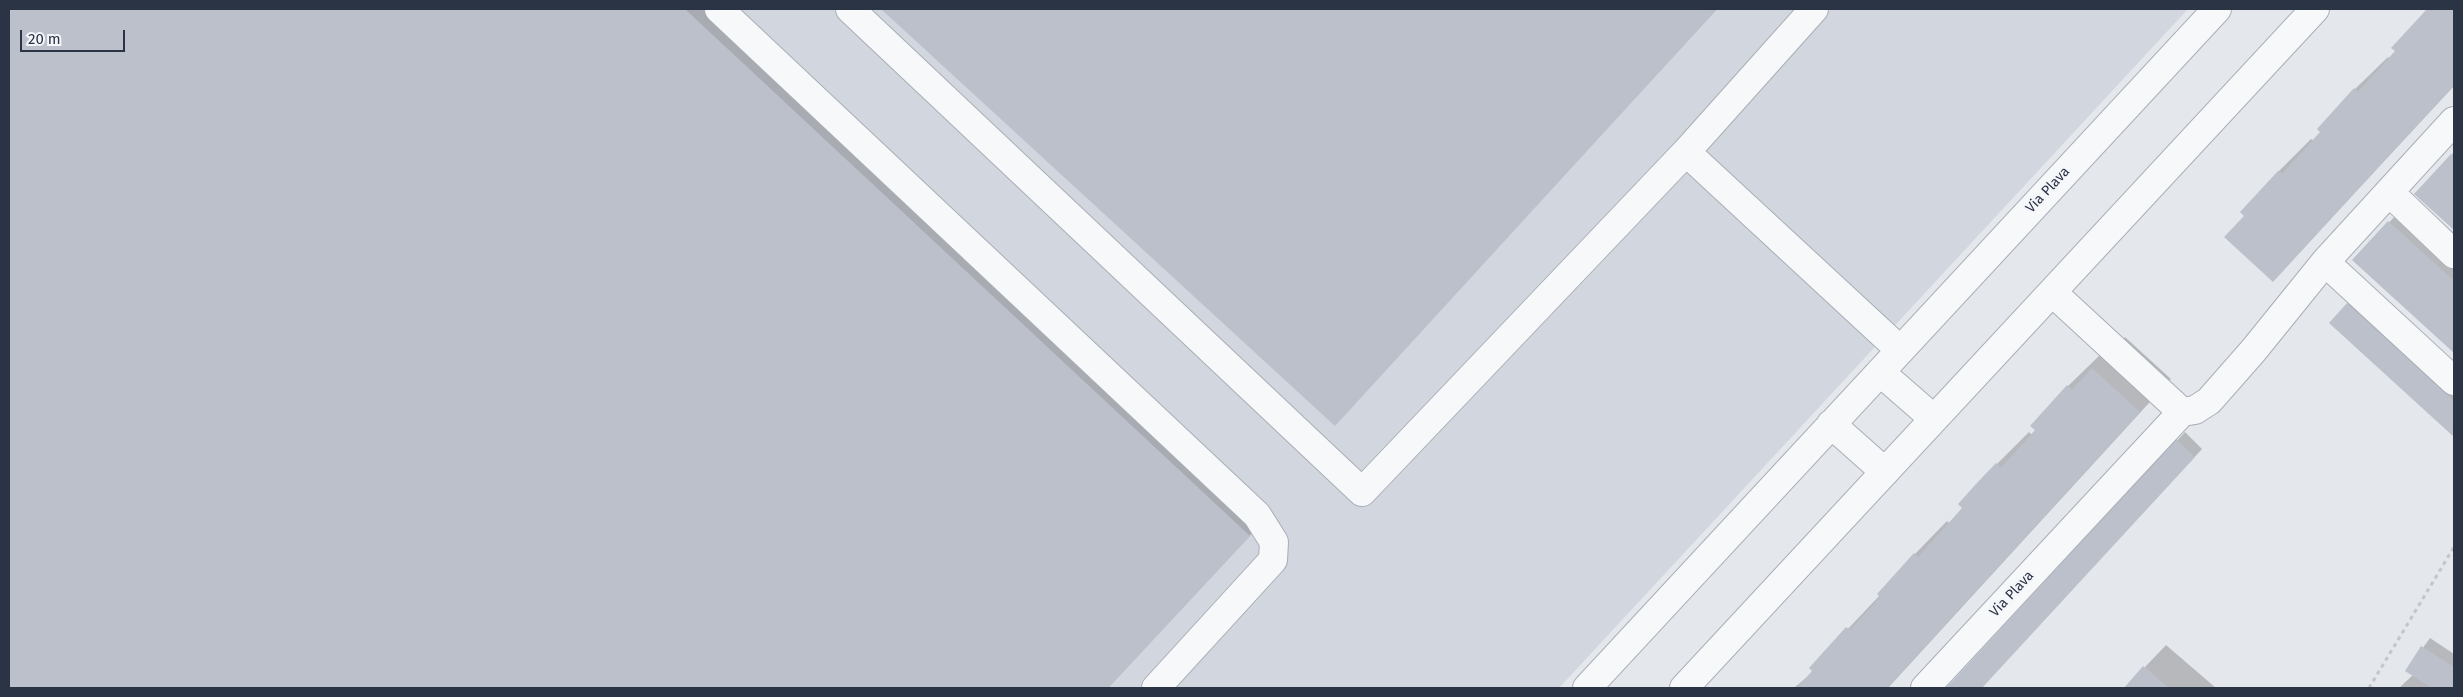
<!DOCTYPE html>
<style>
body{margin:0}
#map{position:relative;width:2463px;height:697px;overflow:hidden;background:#e4e7ec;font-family:"Fira Sans",sans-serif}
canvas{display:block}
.frame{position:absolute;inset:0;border:10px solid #2b3445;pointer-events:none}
.scale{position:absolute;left:20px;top:30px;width:105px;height:22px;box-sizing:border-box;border:2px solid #2b3445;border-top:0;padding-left:6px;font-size:15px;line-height:18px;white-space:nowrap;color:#2b3445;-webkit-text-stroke:4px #f4f6f9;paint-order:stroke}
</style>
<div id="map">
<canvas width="2463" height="697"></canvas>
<div class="frame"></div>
<div class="scale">20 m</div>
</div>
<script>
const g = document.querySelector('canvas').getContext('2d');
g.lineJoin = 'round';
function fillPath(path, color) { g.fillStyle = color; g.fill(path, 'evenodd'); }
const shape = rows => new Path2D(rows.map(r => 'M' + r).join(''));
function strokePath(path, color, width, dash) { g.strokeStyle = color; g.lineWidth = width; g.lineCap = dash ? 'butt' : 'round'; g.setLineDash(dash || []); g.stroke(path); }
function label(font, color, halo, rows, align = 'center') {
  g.font = font + ' "Fira Sans",sans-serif'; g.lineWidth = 5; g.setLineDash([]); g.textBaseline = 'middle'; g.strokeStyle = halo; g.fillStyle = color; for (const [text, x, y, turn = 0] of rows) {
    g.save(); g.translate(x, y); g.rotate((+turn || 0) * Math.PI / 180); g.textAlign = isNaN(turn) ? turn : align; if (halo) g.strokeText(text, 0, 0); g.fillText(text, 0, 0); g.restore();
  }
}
fillPath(shape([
 [9,9,2188,9,1559,688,9,688]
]), '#d2d6de');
fillPath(shape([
 [9,9,731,9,1271,513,1108,688,9,688],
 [883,9,1717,9,1335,424],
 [2429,9,2454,9,2454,86,2273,281,2246,216,2278,172,2311,139,2314,141,2322,132,2318,129,2355,89,2388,57,2390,59,2396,51,2393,48],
 [2454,152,2454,228,2416,194],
 [2397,214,2454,266,2454,351,2354,260],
 [2356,296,2454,386,2454,435,2331,323],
 [2125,337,2171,379,1888,688,1794,688,1814,671,1811,668,1880,595,1878,594,1915,554,1947,521,1950,524,1997,464,2029,432,2032,435,2036,430,2032,426,2068,386,2101,354,2105,357],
 [2185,432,2202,449,1981,688,1948,688],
 [2430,638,2454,654,2454,688,2399,688,2413,675,2407,670],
 [2166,645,2216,688,2125,688]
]), '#0003');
fillPath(shape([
 [9,9,685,9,1250,536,1108,688,9,688],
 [881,9,1717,9,1335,426],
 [2427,9,2432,11,2434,9,2454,9,2454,85,2273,282,2224,237,2244,216,2240,212,2278,171,2282,174,2320,132,2317,129,2354,88,2358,92,2395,51,2391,48],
 [2451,154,2454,157,2454,230,2414,194],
 [2388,221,2454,281,2454,353,2352,260],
 [2347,303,2454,401,2454,437,2329,323],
 [2092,368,2140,412,1887,688,1797,688,1812,671,1809,668,1846,627,1850,630,1880,597,1877,594,1914,553,1918,557,1962,508,1958,504,1976,484,1996,463,2001,468,2035,430,2030,426,2067,385,2072,390],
 [2176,439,2195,457,1982,688,1946,688],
 [2421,646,2454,667,2454,688,2432,688,2405,671],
 [2143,666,2169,688,2124,688]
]), '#bbc0ca');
const minor = shape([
 [719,9,1257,515,1274,542,1273,560,1156,688],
 [850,9,1362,492,1686,152],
 [1814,9,1686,152,1900,350],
 [2389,192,2454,254],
 [2325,262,2454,381],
 [2052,292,2182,412,2195,410,2209,401,2253,351,2325,262,2454,121],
 [1880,372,1934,419],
 [1831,424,1885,472],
 [1587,688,2217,9],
 [1684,688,2315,9],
 [1925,688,2182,412]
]);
strokePath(minor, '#a9aeb7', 30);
strokePath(shape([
 [2369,688,2454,547]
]), '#c2c5cb', 3, [4, 4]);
strokePath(minor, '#f7f8fa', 28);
label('14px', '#2b3445', '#f4f6f9', [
 ["Via Plava",2048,190,-47],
 ["Via Plava",2012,594,-47]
]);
</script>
